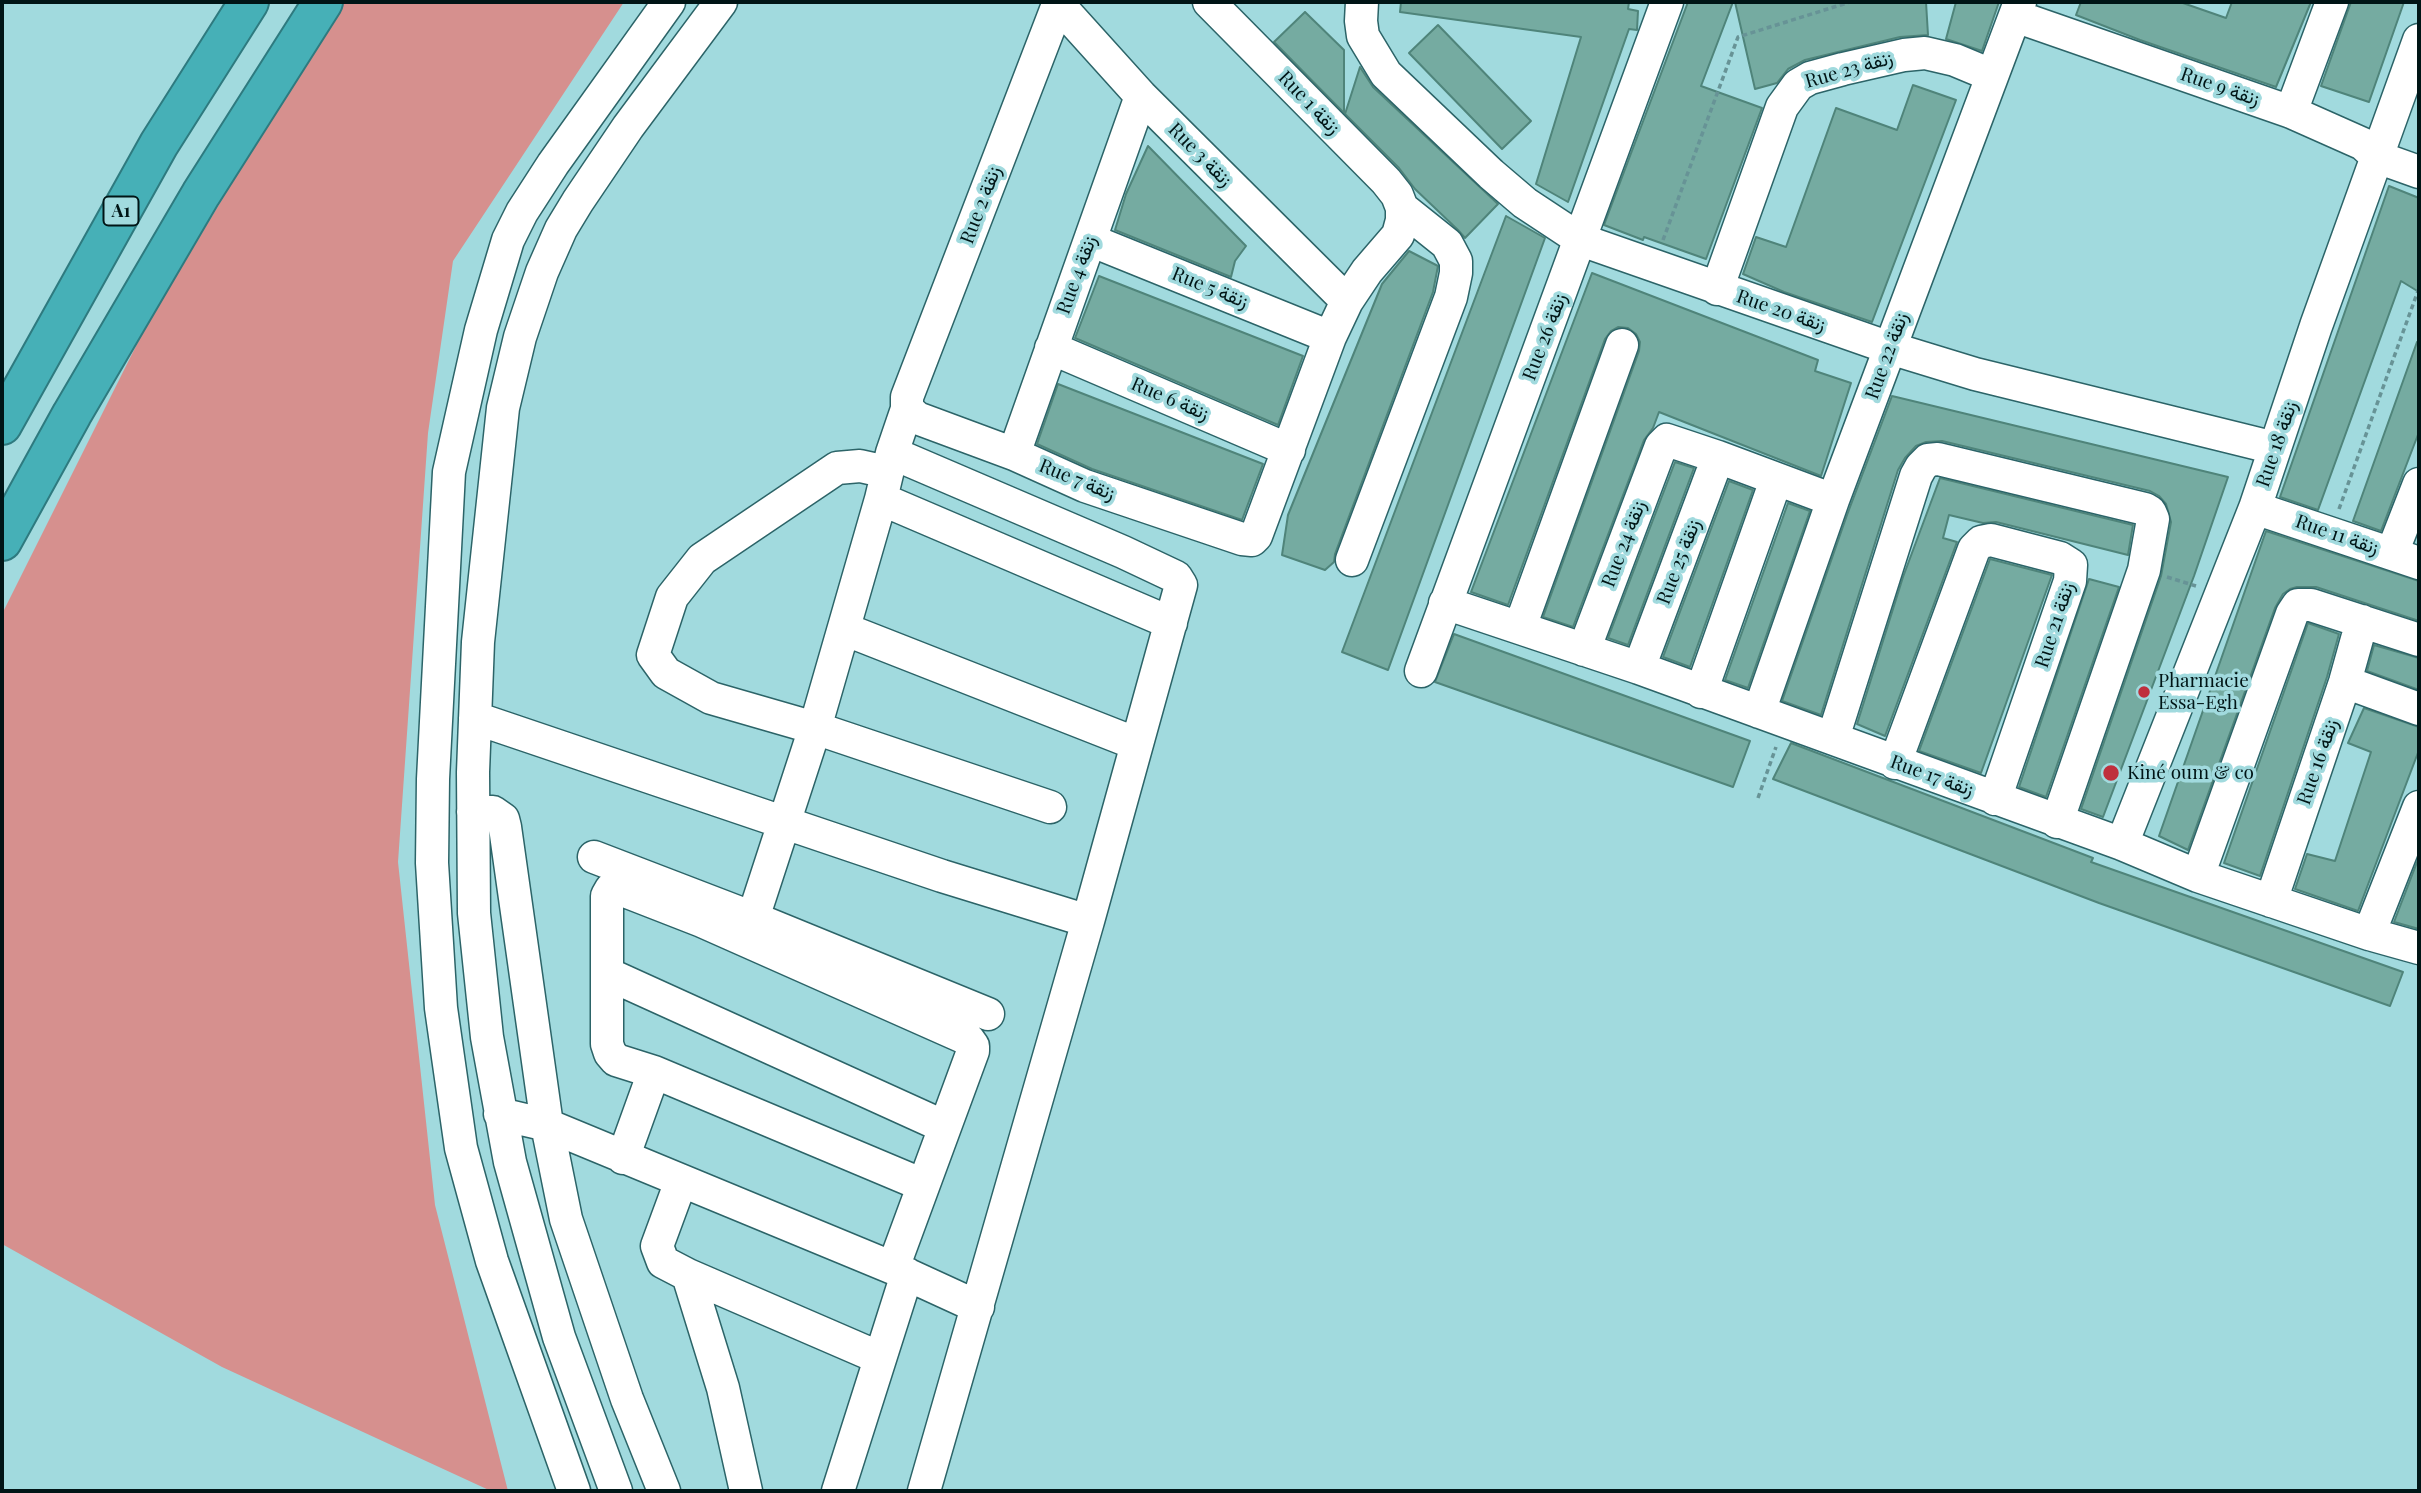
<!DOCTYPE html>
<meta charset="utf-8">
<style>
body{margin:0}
#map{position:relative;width:2421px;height:1493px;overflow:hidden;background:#a1dade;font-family:"Playfair Display",serif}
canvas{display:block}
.frame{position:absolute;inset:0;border:4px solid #001516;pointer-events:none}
</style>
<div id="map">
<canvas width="2421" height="1493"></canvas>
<div class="frame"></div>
</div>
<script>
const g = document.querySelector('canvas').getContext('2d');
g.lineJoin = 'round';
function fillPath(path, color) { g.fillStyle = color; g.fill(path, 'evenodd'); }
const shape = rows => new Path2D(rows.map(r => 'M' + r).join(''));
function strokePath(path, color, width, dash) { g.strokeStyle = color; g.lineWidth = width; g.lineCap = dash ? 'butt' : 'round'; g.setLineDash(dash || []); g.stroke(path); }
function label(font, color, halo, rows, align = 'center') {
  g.font = font + ' "Playfair Display",Vazirmatn,serif'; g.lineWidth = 7; g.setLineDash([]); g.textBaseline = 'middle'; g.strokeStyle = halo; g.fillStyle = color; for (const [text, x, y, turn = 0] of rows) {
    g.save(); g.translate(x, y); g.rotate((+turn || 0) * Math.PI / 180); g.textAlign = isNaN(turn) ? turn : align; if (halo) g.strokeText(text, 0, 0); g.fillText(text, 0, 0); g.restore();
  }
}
fillPath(shape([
 [340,2,624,2,453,261,428,433,398,862,435,1205,508,1491,491,1491,222,1367,2,1244,2,614,144,330]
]), '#d6908e');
const building = shape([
 [1401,2,1629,2,1628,9,1638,11,1637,30,1629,29,1568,202,1536,184,1581,37,1400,12,1401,2],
 [1688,2,1733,2,1701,86,1762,108,1706,259,1644,237,1643,240,1604,225,1688,2],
 [1735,2,1926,2,1928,35,1900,37,1805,60,1788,69,1777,83,1755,89,1735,2],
 [1956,2,1999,2,1982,51,1946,39,1956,2],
 [2081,2,2180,2,2226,18,2232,2,2311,2,2276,87,2140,40,2076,15,2081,2],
 [2351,2,2404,2,2369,102,2321,86,2351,2],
 [1305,12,1344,50,1344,113,1274,42,1305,12],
 [1438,25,1531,121,1502,149,1409,53,1438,25],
 [1360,67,1373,87,1498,204,1465,238,1458,230,1415,189,1399,168,1345,114,1360,67],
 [1913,85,1956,100,1872,322,1784,292,1743,274,1756,237,1786,247,1836,108,1897,130,1913,85],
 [1148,146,1246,246,1235,261,1231,277,1115,230,1126,194,1148,146],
 [2389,186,2419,198,2419,292,2401,281,2318,510,2280,497,2389,186],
 [1506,216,1545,238,1388,670,1342,652,1506,216],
 [1409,251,1438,266,1433,292,1335,554,1334,562,1325,570,1282,555,1288,515,1382,284,1409,251],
 [1592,273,1818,360,1815,371,1851,383,1821,476,1659,412,1653,428,1644,440,1573,627,1543,617,1639,351,1640,342,1636,334,1628,328,1618,327,1611,331,1605,339,1508,605,1471,592,1592,273],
 [1099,276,1303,356,1278,425,1075,338,1099,276],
 [2417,342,2419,342,2419,432,2381,531,2353,521,2417,342],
 [1058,384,1263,464,1242,520,1092,469,1037,444,1058,384],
 [1892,396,2228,477,2194,576,2103,817,2081,809,2161,576,2171,522,2166,504,2159,496,2150,491,1942,441,1926,442,1916,446,1905,458,1898,470,1821,715,1782,701,1847,515,1892,396],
 [1675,462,1694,468,1628,645,1608,638,1675,462],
 [1940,478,2133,525,2128,555,1996,522,1983,523,1949,515,1943,538,1957,542,1885,736,1857,724,1903,577,1940,478],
 [1729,481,1753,490,1690,667,1663,657,1729,481],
 [1788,503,1810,511,1748,688,1725,680,1788,503],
 [2266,531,2419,581,2419,621,2316,587,2297,587,2290,589,2283,594,2275,608,2188,850,2159,836,2266,531],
 [1990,559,2052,575,1981,773,1919,751,1990,559],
 [2089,579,2119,587,2046,797,2019,787,2089,579],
 [2308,623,2339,634,2327,677,2260,876,2224,863,2308,623],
 [1454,634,1750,741,1733,787,1435,682,1454,634],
 [2374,645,2419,658,2419,690,2367,671,2374,645],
 [2364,708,2419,727,2419,750,2358,911,2295,889,2307,854,2335,861,2371,752,2348,743,2364,708],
 [1791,743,2093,858,2091,862,2403,972,2390,1006,2099,903,1773,779,1791,743],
 [2419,857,2419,929,2394,922,2419,857]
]);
fillPath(building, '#75aba1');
strokePath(building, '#4f847a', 2);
const minor = shape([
 [1362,2,1361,21,1363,36,1386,74,1491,174,1525,203,1581,240,1890,348,1975,374,2275,448],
 [1058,4,1141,96,1347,301],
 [2015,16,2291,112,2363,144,2377,157,2419,172],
 [2291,112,2332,2],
 [1090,240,1330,337],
 [1717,289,1782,107,1798,85,1810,78,1843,69,1904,55,1925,53,1955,60,1991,75],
 [1051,348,1289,450],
 [907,409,917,418,1014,454,1085,486,1242,539,1252,540,1256,536,1330,337,1347,301,1367,271,1398,235,1402,220,1402,208,1397,195,1386,181,1209,2],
 [1014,454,1141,96],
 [887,472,860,466,837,468,702,559,672,597,653,655,666,673,711,698,815,728,1050,807],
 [881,499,1171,623],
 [2255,508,2419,563],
 [2392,553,2419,484],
 [1352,560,1451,297,1456,273,1456,261,1447,244,1402,208],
 [1445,603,1639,668,2122,844,2198,876,2369,934,2419,948],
 [1520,627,1622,345],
 [844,629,1137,744],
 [1584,650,1661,446,1667,440,1718,457,1833,500],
 [1639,668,1718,457],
 [1421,671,1667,2],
 [2345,682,2419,709],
 [1701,692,1776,480],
 [1759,712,1833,500,2020,2],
 [475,718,942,876,1088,921,1181,585,1176,577,1123,552,892,453],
 [1833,738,1916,476,1921,467,1928,460,1938,459,2145,509,2150,512,2153,519,2144,570,2057,822],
 [1895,763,1974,549,1981,542,1991,540,2060,558,2071,565,2070,581,1995,799],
 [473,812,493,812,503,819,505,827,547,1125,566,1219,627,1399,664,1491],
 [2122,844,2255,508,2316,326,2419,40],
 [594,857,753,918],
 [2198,876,2292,614,2298,605,2311,605,2419,640],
 [2271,901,2345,682,2362,621],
 [2369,934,2419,807],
 [608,974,945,1127],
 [988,1014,753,918,815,728,881,499,892,453,907,409,907,397,1059,2],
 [500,1114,547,1125,893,1268,978,1307],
 [623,1158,654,1072],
 [681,1181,657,1246,663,1262,688,1275,723,1388,746,1491],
 [893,1268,973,1051,973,1046,968,1039,702,921,625,891,617,888,611,889,607,896,607,1044,610,1053,616,1060,654,1072,923,1185],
 [688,1275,880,1358],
 [574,1491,492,1261,461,1148,441,1008,432,863,433,779,449,472,481,330,508,240,522,212,553,164,669,2],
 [616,1491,559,1337,510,1162,487,1037,474,913,473,772,478,642,503,408,520,337,542,272,561,229,578,201,628,127,721,2],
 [838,1491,907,1274],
 [924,1491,1088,921]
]);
const highway = shape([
 [2,425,159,144,249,2],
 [2,541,72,414,201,194,323,2]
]);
strokePath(minor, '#2c6468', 35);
strokePath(highway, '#2e7a7f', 42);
strokePath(shape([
 [1663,240,1738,37,1850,2],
 [2339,509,2419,288],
 [2167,577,2196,586],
 [1758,798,1776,747]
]), '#679396', 3.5, [5, 3.5]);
strokePath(minor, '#fff', 32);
strokePath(highway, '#46b0b7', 38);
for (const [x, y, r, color] of [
 [2144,692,7,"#bf2f3c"],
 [2111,773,9,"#bf2f3c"]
]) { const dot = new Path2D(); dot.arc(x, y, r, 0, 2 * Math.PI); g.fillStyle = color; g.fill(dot); strokePath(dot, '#a1dade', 2.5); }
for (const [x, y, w] of [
 [121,211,35]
]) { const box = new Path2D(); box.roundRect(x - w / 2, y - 14.5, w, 29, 5); g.fillStyle = '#a1dade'; g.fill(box); strokePath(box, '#001516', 2); }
label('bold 18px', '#001516', null, [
 ["A1",121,211]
]);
label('19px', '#001516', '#a1dade', [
 ["Rue 23 زنقة",1849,70,-16],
 ["Rue 9 زنقة",2220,87,19],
 ["Rue 1 زنقة",1309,103,46],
 ["Rue 3 زنقة",1200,155,45],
 ["Rue 2 زنقة",981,205,-69],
 ["Rue 4 زنقة",1077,275,-70],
 ["Rue 5 زنقة",1210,288,22],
 ["Rue 20 زنقة",1781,311,19],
 ["Rue 26 زنقة",1545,337,-69],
 ["Rue 22 زنقة",1887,356,-70],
 ["Rue 6 زنقة",1170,399,23],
 ["Rue 18 زنقة",2277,444,-71],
 ["Rue 7 زنقة",1077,480,22],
 ["Rue 11 زنقة",2337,535,19],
 ["Rue 24 زنقة",1624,544,-69],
 ["Rue 25 زنقة",1679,562,-69],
 ["Rue 21 زنقة",2055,625,-72],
 ["Rue 16 زنقة",2318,762,-71],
 ["Rue 17 زنقة",1932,776,20]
]);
label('19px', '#001516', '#a1dade', [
 ["Pharmacie",2158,681],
 ["Essa-Egh",2158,703],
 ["Kiné oum & co",2127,773]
], 'left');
</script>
